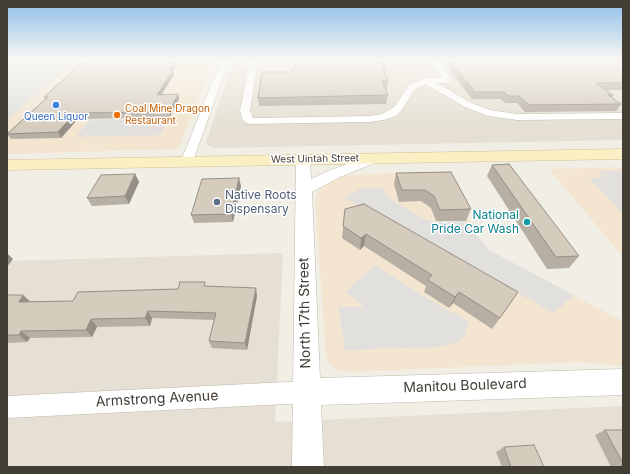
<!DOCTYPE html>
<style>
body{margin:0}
#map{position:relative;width:630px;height:474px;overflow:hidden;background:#f1eee5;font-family:Inter,sans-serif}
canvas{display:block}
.frame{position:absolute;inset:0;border:8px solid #433e35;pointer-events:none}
</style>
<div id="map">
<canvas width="630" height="474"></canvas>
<div class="frame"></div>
</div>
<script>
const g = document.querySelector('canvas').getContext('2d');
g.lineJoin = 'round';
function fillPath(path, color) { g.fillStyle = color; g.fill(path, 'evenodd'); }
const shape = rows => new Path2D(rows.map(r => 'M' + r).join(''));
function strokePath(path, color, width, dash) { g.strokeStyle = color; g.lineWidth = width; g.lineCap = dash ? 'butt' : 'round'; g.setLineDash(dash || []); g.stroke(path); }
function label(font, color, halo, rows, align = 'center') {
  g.font = font + ' Inter,sans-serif'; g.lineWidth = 3; g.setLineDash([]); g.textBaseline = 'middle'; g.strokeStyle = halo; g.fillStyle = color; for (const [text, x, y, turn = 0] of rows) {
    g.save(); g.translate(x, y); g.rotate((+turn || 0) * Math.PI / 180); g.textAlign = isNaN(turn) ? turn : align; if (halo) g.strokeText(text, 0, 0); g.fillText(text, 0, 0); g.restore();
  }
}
fillPath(shape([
 [233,60,623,60,623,140,215,148,209,146,206,143],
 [283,253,275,422,623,406,623,467,7,467,7,261]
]), '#e5e0d3');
fillPath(shape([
 [7,60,215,60,178,149,7,154],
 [623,167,623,257,549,169],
 [445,171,485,250,623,321,623,366,580,362,351,372,340,371,330,365,326,357,315,199,320,189,340,177,350,175]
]), '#f3e5d0');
fillPath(shape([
 [7,60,77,60,7,120],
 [170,117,161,135,76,137,91,118],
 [599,171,621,171,623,173,623,214,589,178,602,177,602,175],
 [382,187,389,198,426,220,436,222,466,221,489,250,574,295,554,313,345,198,360,189],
 [375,265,425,297,469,322,465,336,457,342,438,347,345,350,338,307,362,307,362,303,345,292]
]), '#e2e0dd');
const minor = shape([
 [221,60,229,60,193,161,191,164,183,164,181,161,221,60],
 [250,60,258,60,250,111,253,118,369,116,382,114,394,107,409,85,425,78,442,78,431,60,439,60,452,80,448,83,437,83,471,103,490,110,517,114,623,113,623,119,517,120,488,116,465,107,425,84,415,89,401,111,396,116,384,120,369,122,250,124,246,123,242,119,240,111,250,60],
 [307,381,315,384,318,392,315,400,307,403,7,418,7,396,307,381]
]);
const tertiary = shape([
 [375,154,380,155,382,158,380,161,340,177,312,192,320,378,623,369,623,395,321,405,324,467,292,467,296,159,298,156,303,155,308,156,310,159,311,179,328,171,375,154]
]);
const secondary = shape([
 [623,149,623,159,7,170,7,160,623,149]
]);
strokePath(minor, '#bfb8ab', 1);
strokePath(tertiary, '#bfb8ab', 1);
strokePath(secondary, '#cfc297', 1);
fillPath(minor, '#fff');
fillPath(tertiary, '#fff');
fillPath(secondary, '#fbefc4');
fillPath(shape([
 [85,60,179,60,173,71,174,75,161,95,179,99,170,117,78,119,61,138,11,139,7,134,45,99,44,97],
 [442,60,623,60,623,90,606,90,613,95,612,98,621,104,616,111,525,112,517,103,505,103,501,99,472,99],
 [387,63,386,71,384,71,388,81,387,89,385,89,388,95,386,104,259,106,258,98,292,72,295,68],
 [492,165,579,256,569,268,547,269,487,176],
 [396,173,471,209,466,221,436,221,431,208,421,201,399,202,394,184],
 [135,174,139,182,129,204,92,206,87,198],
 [241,186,233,222,194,223,191,215],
 [345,209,500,318,492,329,453,303,449,308,424,292,426,286,364,246,360,250,342,238],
 [206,286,257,296,247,350,212,348,209,341,214,320,152,318,150,326,97,327,92,337,30,338,27,342,7,343,7,295,23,295,30,301,73,301,178,289],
 [605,430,623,430,623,467,611,467,595,435],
 [504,447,544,467,502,467,496,452]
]), '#b7afa3');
fillPath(shape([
 [175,60,179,60,173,71,174,75,158,100,157,95,169,70],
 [178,94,179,99,170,117,169,112],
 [75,113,78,119,61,138,58,132],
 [135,174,139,182,129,204,125,196],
 [239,178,241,186,233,222,231,214],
 [366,234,364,246,360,250,361,238],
 [7,253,13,259,7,267],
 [256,288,257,296,247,350,245,343],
 [459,292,453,303,449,308,455,297],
 [23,295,31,303,19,302],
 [148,311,152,318,150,326,145,318],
 [91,319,97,327,92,337,86,330],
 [21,331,30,338,27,342,19,335]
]), '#958f85');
const building = shape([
 [85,60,175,60,169,70,173,70,157,95,178,94,169,112,75,113,58,132,7,134,48,97,44,97,85,60],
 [295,60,385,60,387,63,381,63,388,81,382,81,388,95,258,98,262,72,292,72,292,68,295,68,295,60],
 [449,60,623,60,623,83,596,83,613,95,608,95,621,104,529,105,519,96,508,96,504,92,475,92,449,60],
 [509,164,579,256,556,257,492,165,509,164],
 [451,172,471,209,440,210,434,196,425,190,402,190,396,173,451,172],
 [135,174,125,196,87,198,101,175,135,174],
 [239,178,231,214,191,215,202,179,239,178],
 [364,204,518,292,500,318,459,292,455,297,428,280,432,275,366,234,361,238,343,226,345,209,364,204],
 [180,282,205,282,204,286,256,288,245,343,209,341,216,313,148,311,145,318,91,319,86,330,21,331,19,335,7,335,7,295,23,295,19,302,73,301,78,292,178,289,180,282],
 [605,430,623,430,623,463,605,430],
 [534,445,544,467,511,467,504,447,534,445]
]);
fillPath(building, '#d5ccbe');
strokePath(building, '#958f85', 1);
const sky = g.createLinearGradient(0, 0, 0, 127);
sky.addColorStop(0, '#8cbee9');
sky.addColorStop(0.47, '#f9f7f3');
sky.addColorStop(1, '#f9f7f300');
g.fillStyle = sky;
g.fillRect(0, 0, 630, 127);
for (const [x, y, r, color] of [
 [56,105,4,"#3f7fe0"],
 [117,115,4,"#e8710a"],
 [217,202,4,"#5c6f8a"],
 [527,222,4,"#0f9aa8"]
]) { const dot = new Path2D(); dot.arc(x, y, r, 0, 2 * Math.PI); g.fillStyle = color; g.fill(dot); strokePath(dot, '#fff', 1.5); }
label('10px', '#c56008', '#fff', [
 ["Coal Mine Dragon",125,109],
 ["Restaurant",125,121]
], 'left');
label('10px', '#366cbe', '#fff', [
 ["Queen Liquor",56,117]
]);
label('10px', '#433e35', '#fff', [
 ["West Uintah Street",315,159,-1]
]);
label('12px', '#4e5e75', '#fff', [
 ["Native Roots",225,195],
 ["Dispensary",225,209]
], 'left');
label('12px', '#0d838f', '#fff', [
 ["National",519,215],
 ["Pride Car Wash",519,229]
], 'right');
label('14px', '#433e35', '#fff', [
 ["North 17th Street",305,313,-91],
 ["Manitou Boulevard",465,386,-2],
 ["Armstrong Avenue",157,399,-3]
]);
</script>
